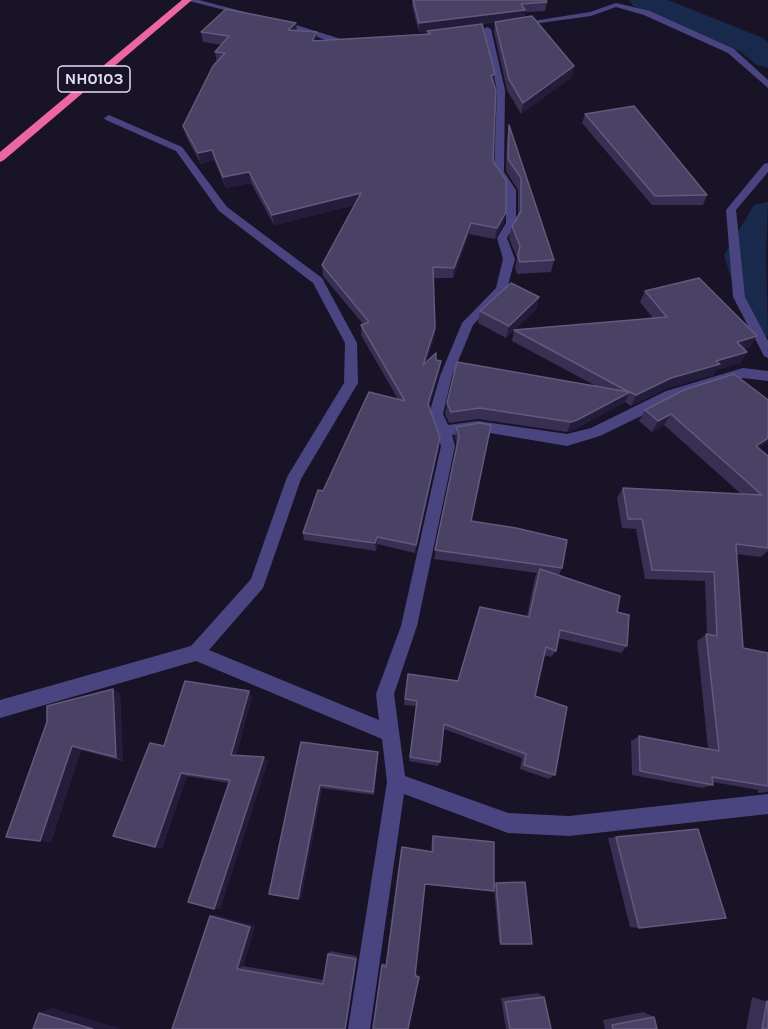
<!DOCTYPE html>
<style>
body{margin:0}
canvas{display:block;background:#181327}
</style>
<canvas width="768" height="1029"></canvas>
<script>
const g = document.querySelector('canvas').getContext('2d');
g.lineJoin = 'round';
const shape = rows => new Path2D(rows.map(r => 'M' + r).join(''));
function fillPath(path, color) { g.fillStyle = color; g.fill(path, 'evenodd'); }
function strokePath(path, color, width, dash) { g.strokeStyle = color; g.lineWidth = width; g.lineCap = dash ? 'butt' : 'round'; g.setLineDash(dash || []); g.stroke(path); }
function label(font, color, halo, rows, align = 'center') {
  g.font = font + ' Karla,sans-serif'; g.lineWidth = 6; g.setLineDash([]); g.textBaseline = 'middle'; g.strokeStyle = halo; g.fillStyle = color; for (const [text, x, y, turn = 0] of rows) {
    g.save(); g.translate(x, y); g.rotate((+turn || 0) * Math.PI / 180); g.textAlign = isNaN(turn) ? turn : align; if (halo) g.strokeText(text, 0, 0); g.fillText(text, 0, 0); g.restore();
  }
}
fillPath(shape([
 [629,0,668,0,763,38,768,42,768,68,757,65,741,52,633,6,629,0],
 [768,202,766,255,768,337,752,332,745,321,724,255,754,205,768,202]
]), '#18294c');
fillPath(shape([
 [185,0,199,0,252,14,248,16,185,0],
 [616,3,650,11,734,49,768,80,768,88,728,53,644,15,616,7,591,16,518,26,514,24,590,12,616,3],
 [277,19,357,44,358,46,351,48,274,23,273,21,277,19],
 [487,27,491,29,505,90,504,172,516,190,516,223,507,238,515,259,507,289,473,325,452,376,443,414,448,425,478,421,567,434,591,428,666,391,743,368,768,371,768,381,743,378,676,399,600,436,567,446,478,431,452,435,455,446,417,626,394,694,405,776,508,813,569,816,768,794,768,814,569,836,508,833,404,794,370,1029,348,1029,387,782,382,739,196,661,0,718,0,700,191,646,251,579,287,477,344,383,345,343,313,283,219,211,176,151,106,120,104,118,109,115,182,147,227,207,322,278,357,343,358,383,301,479,263,588,209,650,379,720,376,694,401,626,441,446,429,414,440,376,462,323,496,288,503,259,497,238,506,223,506,190,494,172,497,90,483,29,487,27],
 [768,163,768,172,736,210,745,297,768,341,768,358,764,356,733,297,726,210,764,164,768,163]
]), '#4a4480');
fillPath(shape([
 [182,0,192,0,4,160,0,162,0,152,182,0]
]), '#ec679f');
fillPath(shape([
 [413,0,546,0,547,2,545,11,525,12,524,18,574,66,572,77,521,114,507,90,494,32,495,22,483,24,495,74,493,83,493,161,504,222,495,239,469,234,453,278,433,278,435,328,434,338,426,362,436,360,441,361,440,370,429,407,440,437,439,446,415,553,377,544,376,551,304,540,303,533,323,491,398,399,361,335,361,325,363,324,323,276,322,265,355,205,274,225,251,183,226,188,214,160,201,164,186,136,183,126,217,62,215,52,222,45,203,42,201,32,297,31,317,41,427,34,427,31,419,32,412,6],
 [585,114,707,195,703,205,652,205,582,123],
 [509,125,554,260,551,272,517,274,515,268,517,258,509,238,512,226,518,215,518,190,506,171,507,138],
 [645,291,757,336,750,347,744,349,747,352,740,363,716,370,713,375,665,389,631,406,625,402,573,430,567,432,478,419,449,423,445,414,447,403,594,385,512,341,514,330,653,318,640,302],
 [539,297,536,309,506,338,478,323,480,311],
 [684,390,768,456,768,551,761,557,736,554,743,648,768,653,768,792,758,793,758,790,713,782,713,785,702,788,632,775,631,741,639,736,708,749,697,641,707,634,705,581,645,579,636,529,622,528,617,498,623,488,741,494,664,425,652,432,639,421,645,410],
 [480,423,471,521,562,568,559,575,617,612,627,646,621,653,558,638,556,651,551,657,544,655,535,696,555,775,549,779,520,769,522,758,444,729,440,762,438,766,409,761,416,706,404,705,408,674,458,681,527,616,535,577,537,573,434,559,457,445,455,437,456,427],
 [120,694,123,761,81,750,51,842,6,837,47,722],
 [252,696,236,756,268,761,220,909,229,783,187,776,162,848,155,847,164,746],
 [301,742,378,756,374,795,322,788,301,899],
 [433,836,494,883,525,882,501,944,499,943,494,889,425,884,415,973,417,974,419,977,372,1029,382,963,386,964,401,848,431,852,432,838],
 [616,837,639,928,630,927,608,838],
 [216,915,255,926,243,966,324,980,328,954,330,951,357,956,346,1029,172,1029,210,916],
 [538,993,544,997,551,1029,506,1029,501,998],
 [752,997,768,1002,768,1029,746,1029],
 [643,1012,654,1017,657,1029,605,1029,603,1020]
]), '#382f53');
fillPath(shape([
 [525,10,524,18,419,32,419,23],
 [296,23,297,33,288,30],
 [317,32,317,42,312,41],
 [574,66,572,77,521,114,523,103],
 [495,74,493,84,491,76],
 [212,150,214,160,201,164,198,153],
 [249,172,251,183,226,188,223,177],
 [361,193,362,203,274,225,272,215],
 [506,212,504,222,495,239,497,228],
 [471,223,469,234,453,278,454,268],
 [539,297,536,309,506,338,509,326],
 [435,328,434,338,422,375,423,365],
 [757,336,750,347,730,353,737,342],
 [747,352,740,363,716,370,713,375,665,389,631,406,636,395,671,378,716,361],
 [441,361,440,370,427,413,428,404],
 [630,392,625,402,573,430,567,432,571,422],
 [671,414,664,425,652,432,658,421],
 [440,437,439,446,415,553,416,545],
 [768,438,768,442,747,456,756,446],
 [377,537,377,544,376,551,375,543],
 [113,689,120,694,123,761,116,757],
 [249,691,252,696,235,759,231,755],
 [72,746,81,750,51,842,40,841],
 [264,757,268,761,220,909,214,909],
 [181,773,187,776,162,848,155,847],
 [320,785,322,788,301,899,298,899],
 [216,915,255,926,243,966,237,969,210,916],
 [357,956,346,1029,345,1029,356,959],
 [52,1008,122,1029,93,1029,39,1013]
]), '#231c3a');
const building = shape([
 [413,0,546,0,547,2,521,4,525,10,419,23,413,0],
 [226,9,296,23,288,30,317,32,312,41,431,34,427,31,482,24,495,74,491,76,496,90,493,161,506,180,506,212,497,228,471,223,454,268,433,267,435,328,423,365,436,353,436,360,441,361,428,404,440,437,416,545,377,537,375,543,303,533,318,490,323,491,369,392,405,401,361,325,369,322,322,265,361,193,272,215,249,172,223,177,212,150,198,153,183,126,213,66,225,53,215,52,229,36,201,32,226,9],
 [532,16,574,66,523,103,509,79,495,22,532,16],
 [634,106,707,195,655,196,585,114,634,106],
 [509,125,554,260,520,262,518,256,520,246,512,226,521,211,521,178,508,159,509,125],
 [699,278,757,336,737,342,747,352,716,361,720,364,671,378,636,395,630,392,577,420,571,422,480,408,451,412,447,403,457,362,629,392,514,330,667,317,645,291,699,278],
 [511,283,539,297,509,326,480,311,511,283],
 [734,374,768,400,768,438,756,446,768,456,768,548,736,544,743,648,768,653,768,786,712,777,713,785,640,771,639,736,719,751,706,634,717,636,714,572,652,570,642,519,628,519,623,488,762,495,671,414,658,421,645,410,684,390,734,374],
 [480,423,491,425,471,521,516,528,567,540,562,568,435,550,459,436,456,427,480,423],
 [540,569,620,596,617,612,629,615,627,646,560,630,556,651,546,647,535,696,567,707,555,775,524,765,526,754,444,724,440,762,410,757,417,701,405,699,408,674,458,681,480,607,529,617,540,569],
 [185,681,249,691,231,755,264,757,214,909,188,902,230,780,181,773,155,847,113,836,150,743,164,746,185,681],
 [113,689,116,757,72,746,40,841,6,837,47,722,47,706,113,689],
 [301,742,378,752,373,792,320,785,298,899,269,894,301,742],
 [698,829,726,918,639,928,616,837,698,829],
 [433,836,494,842,494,891,425,884,415,976,419,977,408,1029,373,1029,382,965,386,967,402,847,433,852,433,836],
 [525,882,532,944,501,944,496,883,525,882],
 [210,916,250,927,237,969,323,984,328,954,356,959,345,1029,172,1029,210,916],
 [544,997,551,1029,510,1029,505,1002,544,997],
 [767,1001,768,1002,768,1029,762,1029,767,1001],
 [39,1013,93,1029,33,1029,39,1013],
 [654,1017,657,1029,613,1029,612,1025,654,1017]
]);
fillPath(building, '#4a4265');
strokePath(building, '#625a7c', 1.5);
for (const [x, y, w] of [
 [94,79,72]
]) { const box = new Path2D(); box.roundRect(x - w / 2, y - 13, w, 26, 4.5); g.fillStyle = '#181327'; g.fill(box); strokePath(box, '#e3ddfb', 1.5); }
label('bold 16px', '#e3ddfb', null, [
 ["NH0103",94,79]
]);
</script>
